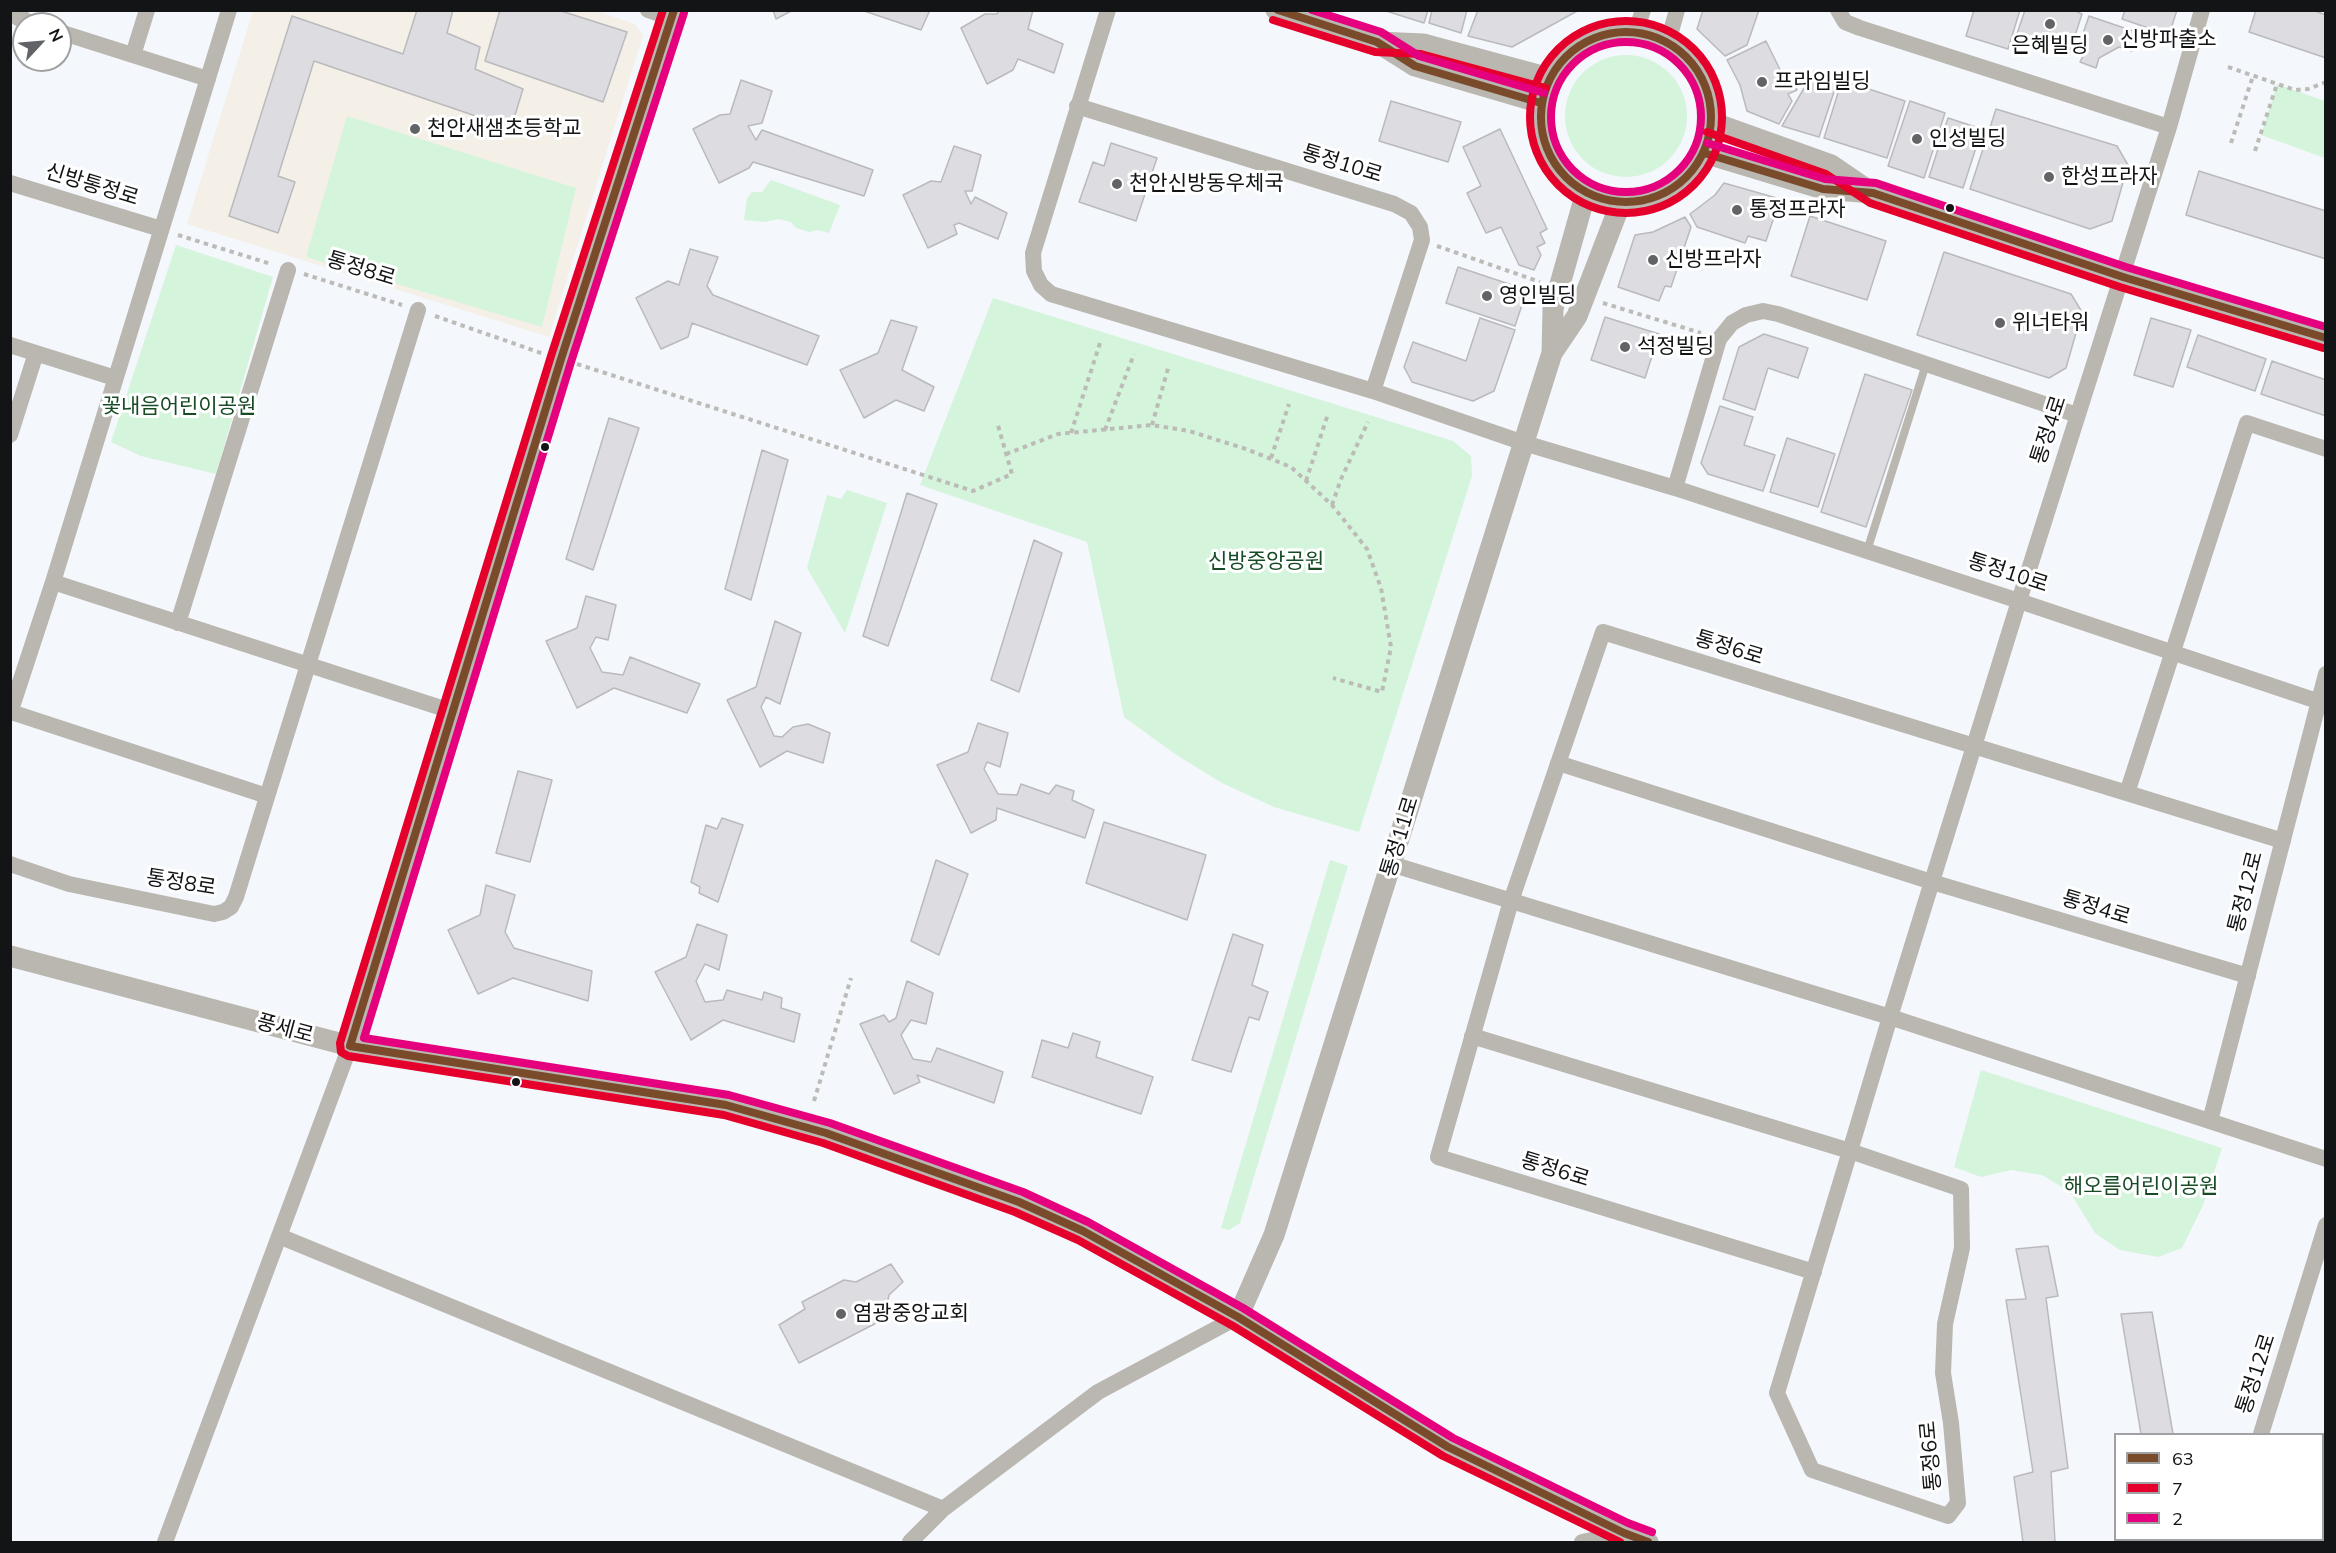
<!DOCTYPE html>
<meta charset="utf-8">
<style>
body{margin:0}
#map{position:relative;width:2336px;height:1553px;overflow:hidden;background:#f4f7fb;font-family:Mulish,sans-serif}
canvas{display:block}
.frame{position:absolute;inset:0;border:12px solid #121416;pointer-events:none}
.legend{position:absolute;left:2114px;top:1433px;width:210px;height:108px;box-sizing:border-box;background:#fff;border:2px solid #a0a1a2;margin:0;padding:8px 10px;list-style:none;font-size:18px;color:#121416}
.legend li{display:flex;align-items:center;gap:12px;height:30px}
.legend b{width:30px;border:2px solid #a0a1a2}
.north{position:absolute;left:12px;top:12px;width:60px;height:60px;box-sizing:border-box;background:#fff;border:2px solid #a0a1a2;border-radius:50%;rotate:64deg;font-size:16px;font-weight:700;line-height:24px;text-align:center;color:#121416}
.north::after{content:'';display:block;margin:auto;width:21px;height:27px;background:#616366;clip-path:polygon(50% 0,100% 100%,50% 72%,0 100%)}
</style>
<div id="map">
<canvas width="2336" height="1553"></canvas>
<div class="frame"></div>
<ul class="legend">
<li><b style="height:8px;background:#7a4b2a"></b>63</li>
<li><b style="height:8px;background:#e4002b"></b>7</li>
<li><b style="height:8px;background:#e5007d"></b>2</li>
</ul>
<div class="north">N</div>
</div>
<script>
const g = document.querySelector('canvas').getContext('2d');
g.lineJoin = 'round';
function fillPath(path, color) { g.fillStyle = color; g.fill(path, 'evenodd'); }
const shape = rows => new Path2D(rows.map(r => 'M' + r).join(''));
function strokePath(path, color, width, dash) { g.strokeStyle = color; g.lineWidth = width; g.lineCap = dash ? 'butt' : 'round'; g.setLineDash(dash || []); g.stroke(path); }
function label(font, color, halo, rows, align = 'center') {
  g.font = font + ' Mulish,"Noto Sans KR",sans-serif'; g.lineWidth = 6; g.setLineDash([]); g.textBaseline = 'middle'; g.strokeStyle = halo; g.fillStyle = color; for (const [text, x, y, turn = 0] of rows) {
    g.save(); g.translate(x, y); g.rotate((+turn || 0) * Math.PI / 180); g.textAlign = isNaN(turn) ? turn : align; if (halo) g.strokeText(text, 0, 0); g.fillText(text, 0, 0); g.restore();
  }
}
fillPath(shape([
 [253,11,597,11,635,24,643,35,549,337,187,224]
]), '#f4f0e7');
fillPath(shape([
 '1565 116a61 61 0 1 1 122 0a61 61 0 1 1-122 0Z',
 [2277,84,2325,101,2325,158,2261,135],
 [347,116,576,188,542,327,306,257],
 [771,180,840,205,829,233,818,230,809,232,796,228,791,222,778,219,765,222,744,220,747,198,752,192,762,192],
 [176,245,273,277,216,474,141,456,111,442],
 [993,298,1453,441,1471,456,1472,476,1359,832,1274,807,1222,783,1175,754,1124,717,1087,542,920,485],
 [847,490,887,503,845,633,807,568,827,495,841,499],
 [1330,860,1348,866,1240,1223,1229,1230,1221,1228],
 [1981,1070,2222,1148,2203,1205,2182,1248,2158,1257,2120,1250,2095,1233,2070,1192,2042,1175,2011,1170,1981,1177,1954,1167]
]), '#d4f4dc');
const building = shape([
 [417,10,453,10,447,33,480,47,475,69,523,89,511,128,314,61,278,176,295,182,278,233,229,216,292,16,403,54,417,10],
 [500,10,558,10,627,32,603,102,485,61,500,10],
 [773,10,793,10,776,19,773,10],
 [861,10,930,10,921,30,861,10],
 [999,10,1033,10,1028,29,1063,44,1054,73,1018,59,1013,70,987,84,961,28,985,14,997,14,999,10],
 [1383,10,1428,10,1424,23,1383,10],
 [1432,10,1467,10,1461,33,1429,23,1432,10],
 [1478,10,1579,10,1512,47,1468,36,1478,10],
 [1703,10,1759,10,1747,45,1725,56,1697,29,1703,10],
 [1974,10,2020,10,2008,49,1966,36,1974,10],
 [2025,10,2073,10,2082,14,2070,51,2017,34,2025,10],
 [2125,10,2177,10,2169,35,2122,19,2125,10],
 [2256,10,2312,10,2326,15,2326,58,2249,32,2256,10],
 [2089,16,2139,33,2132,51,2119,47,2099,58,2096,68,2080,62,2084,54,2077,51,2089,16],
 [1766,41,1787,84,1793,81,1797,90,1788,94,1792,101,1779,124,1747,111,1740,85,1727,60,1766,41],
 [1814,71,1838,80,1819,137,1782,126,1814,71],
 [741,80,772,91,762,123,748,126,756,140,762,130,873,170,864,196,753,162,749,168,719,183,693,129,720,115,730,114,741,80],
 [1842,80,1905,101,1887,158,1824,138,1842,80],
 [1391,101,1461,122,1448,162,1379,141,1391,101],
 [1910,101,1945,113,1924,178,1888,166,1910,101],
 [1996,109,2117,146,2128,165,2112,221,2090,229,1970,189,1996,109],
 [1948,118,1982,129,1963,188,1929,177,1948,118],
 [1500,129,1547,229,1540,233,1545,243,1537,247,1541,255,1534,270,1519,265,1501,227,1486,233,1467,193,1481,186,1463,147,1500,129],
 [1111,143,1157,158,1136,221,1079,202,1093,162,1104,166,1111,143],
 [954,146,981,155,972,191,965,191,971,204,975,197,1007,213,998,239,959,223,954,225,957,234,928,248,903,195,931,181,941,182,954,146],
 [2199,171,2326,211,2326,259,2186,215,2199,171],
 [1724,183,1780,199,1766,241,1748,236,1745,243,1697,227,1690,214,1715,195,1724,183],
 [1810,216,1886,241,1867,300,1791,276,1810,216],
 [1685,217,1691,227,1671,287,1665,286,1659,301,1618,287,1635,235,1653,232,1685,217],
 [690,249,718,257,707,286,713,295,819,336,807,365,692,323,688,337,661,349,636,298,668,281,679,285,690,249],
 [1944,252,2071,294,2082,312,2066,368,2049,378,1917,335,1944,252],
 [1458,267,1527,290,1515,326,1446,303,1458,267],
 [1605,317,1659,334,1645,378,1591,360,1605,317],
 [1480,318,1515,330,1494,391,1473,401,1412,382,1404,367,1413,342,1466,361,1480,318],
 [2151,318,2191,330,2173,387,2134,375,2151,318],
 [891,320,917,327,902,370,934,387,924,411,896,400,864,418,840,370,878,353,891,320],
 [1764,334,1808,348,1798,378,1768,368,1755,410,1723,399,1739,347,1764,334],
 [2198,335,2266,359,2255,391,2187,367,2198,335],
 [2272,361,2326,380,2326,416,2261,394,2272,361],
 [1865,374,1912,390,1866,527,1821,512,1865,374],
 [1720,406,1753,417,1744,445,1775,455,1763,491,1708,474,1701,463,1720,406],
 [609,418,639,428,593,570,566,559,609,418],
 [1787,438,1835,454,1818,507,1770,492,1787,438],
 [762,450,788,460,751,600,725,589,762,450],
 [907,493,937,504,888,646,863,636,907,493],
 [1034,540,1062,553,1019,692,991,680,1034,540],
 [586,596,616,605,608,640,596,637,590,648,602,672,623,675,630,657,700,684,687,713,614,688,577,708,546,641,577,628,586,596],
 [775,621,801,633,780,704,766,697,761,707,774,736,782,737,793,727,808,724,830,733,823,763,787,751,760,767,727,700,756,687,775,621],
 [978,723,1008,733,1000,767,987,762,984,769,998,794,1017,795,1021,784,1049,794,1056,785,1074,791,1072,800,1094,810,1085,838,997,808,996,820,971,833,937,765,968,752,978,723],
 [518,771,552,780,530,862,496,853,518,771],
 [722,818,743,825,718,902,699,893,700,887,691,882,706,825,717,829,722,818],
 [1104,822,1206,855,1187,920,1086,883,1104,822],
 [936,860,968,874,939,955,911,941,936,860],
 [486,885,515,895,505,932,514,948,592,971,588,1001,513,978,478,994,448,930,480,915,486,885],
 [697,924,727,935,719,970,705,964,696,981,705,1002,723,1000,727,990,762,1000,764,992,782,998,781,1008,800,1014,794,1042,723,1020,691,1040,655,972,686,957,697,924],
 [1233,934,1263,945,1252,985,1268,992,1259,1020,1249,1017,1231,1072,1192,1060,1233,934],
 [907,981,933,993,926,1024,911,1020,901,1035,913,1059,931,1062,937,1048,1003,1072,994,1103,917,1075,920,1082,894,1094,860,1024,884,1015,889,1022,896,1018,907,981],
 [1073,1033,1100,1042,1096,1057,1153,1077,1141,1114,1032,1077,1042,1040,1068,1048,1073,1033],
 [2048,1246,2058,1296,2046,1298,2068,1468,2051,1472,2055,1542,2023,1542,2014,1477,2033,1472,2006,1300,2026,1299,2016,1249,2048,1246],
 [891,1264,903,1282,889,1295,884,1319,799,1363,779,1325,805,1309,802,1302,844,1280,856,1282,891,1264],
 [2152,1312,2173,1434,2141,1434,2121,1314,2152,1312],
 [2136,1540,2171,1540,2172,1542,2137,1542,2136,1540]
]);
fillPath(building, '#dddde1');
strokePath(building, '#bababd', 1.5);
strokePath(shape([
 [2228,67,2295,90,2308,89,2326,82],
 [2231,143,2253,76],
 [2255,151,2277,84],
 [178,235,271,264],
 [1437,246,1540,282],
 [304,274,402,305],
 [1603,303,1701,333],
 [435,316,544,354],
 [577,364,973,491,1012,474,997,422],
 [1152,425,1169,365],
 [1105,430,1134,354],
 [1071,433,1100,343],
 [1006,454,1058,434,1152,425,1189,431,1246,449,1291,467,1332,505,1367,549,1381,588,1391,647,1382,692,1333,678],
 [1271,458,1289,404],
 [1306,481,1328,414],
 [1332,505,1341,479,1368,422],
 [814,1101,851,978]
]), '#bcbbb7', 4, [4.5, 4.5]);
strokePath(shape([
 [1867,551,1926,364]
]), '#bab6b0', 8);
strokePath(shape([
 [21,10,18,18,36,24],
 [229,10,53,582,454,712],
 [648,10,671,18],
 [1108,10,1033,253,1034,271,1041,285,1051,294,1373,391,1524,443,1675,488,2019,601,2326,704],
 [1838,10,1845,22,1860,28,2169,127],
 [1636,31,1643,10],
 [60,32,208,79],
 [1668,42,1677,10],
 [133,55,147,10],
 [1077,106,1394,204,1411,213,1420,227,1422,240,1373,391],
 [10,183,161,229],
 [10,345,115,378],
 [10,435,36,353],
 [1675,488,1719,339,1732,323,1746,315,1763,311,1778,314,2077,415],
 [178,623,288,270],
 [11,712,267,796],
 [10,713,53,582],
 [1558,763,1932,882,2248,976],
 [2127,793,2247,423,2326,449],
 [10,864,69,884,214,914,223,912,231,907,236,897,418,310],
 [1391,864,1890,1017,2326,1159],
 [1472,1036,1850,1151,1961,1189,1962,1248,1945,1324,1943,1373,1951,1423,1958,1503,1948,1516,1812,1470,1777,1393,1850,1151,1890,1017,2019,601,2169,127,2202,10],
 [2210,1121,2326,674],
 [279,1236,943,1509],
 [1814,1272,1438,1157,1511,901,1603,632,2283,841],
 [2261,1434,2326,1225],
 [165,1542,350,1046,454,712,561,359,674,10],
 [910,1542,943,1509,1098,1392,1238,1317],
 [1582,1542,1624,1533],
 [2237,1542,2238,1540]
]), '#bab6b0', 16);
strokePath(shape([
 [1276,10,1377,42,1415,66,1541,103],
 '1540 117a86 86 0 1 1 172 0a86 86 0 1 1-172 0Z',
 [1378,42,1423,44,1549,78],
 [1711,122,1831,165,1872,193],
 [1704,153,1823,189,1873,193,2123,277,2326,338],
 [1552,353,1577,316,1621,202],
 [10,956,350,1046,726,1105,826,1133,1019,1202,1083,1231,1238,1317,1448,1447,1624,1533,1648,1542],
 [1238,1317,1274,1235,1552,353,1553,309,1586,192]
]), '#bab6b0', 21);
strokePath(shape([
 [674,10,561,359,350,1046,726,1105,826,1133,1019,1202,1083,1231,1238,1317,1448,1447,1624,1533,1648,1542],
 [1278,10,1377,42,1415,66,1541,103],
 '1541 117a85 85 0 1 1 170 0a85 85 0 1 1-170 0Z',
 [1704,153,1823,189,1873,193,2123,277,2326,338]
]), '#7a4b2a', 8);
strokePath(shape([
 [663,10,551,356,340,1043,341,1052,348,1056,724,1115,823,1143,1015,1212,1078,1240,1233,1326,1443,1456,1620,1542],
 [1273,20,1375,52,1421,54,1546,88],
 '1530 117a96 96 0 1 1 192 0a96 96 0 1 1-192 0Z',
 [1707,132,1826,174,1870,203,2120,287,2323,348]
]), '#e4002b', 8);
strokePath(shape([
 [1312,10,1381,32,1419,56,1544,93],
 [684,13,571,362,364,1038,729,1095,830,1123,1023,1192,1088,1222,1243,1308,1453,1438,1628,1523,1652,1532],
 '1551 117a75 75 0 1 1 150 0a75 75 0 1 1-150 0Z',
 [1707,143,1825,179,1876,183,2126,267,2326,327]
]), '#e5007d', 8);
for (const [x, y, r, color] of [
 [2050,24,6,"#616366"],
 [2108,40,6,"#616366"],
 [1762,82,6,"#616366"],
 [415,129,6,"#616366"],
 [1917,139,6,"#616366"],
 [2049,177,6,"#616366"],
 [1117,184,6,"#616366"],
 [1950,208,5,"#121416"],
 [1737,210,6,"#616366"],
 [1653,260,6,"#616366"],
 [1487,296,6,"#616366"],
 [2000,323,6,"#616366"],
 [1625,347,6,"#616366"],
 [545,447,5,"#121416"],
 [516,1082,5,"#121416"],
 [841,1314,6,"#616366"]
]) { const dot = new Path2D(); dot.arc(x, y, r, 0, 2 * Math.PI); g.fillStyle = color; g.fill(dot); strokePath(dot, '#fff', 2); }
label('21px', '#121416', '#fff', [
 ["신방파출소",2120,40],
 ["은혜빌딩",2050,46,"center"],
 ["프라임빌딩",1774,82],
 ["천안새샘초등학교",427,129],
 ["인성빌딩",1929,139],
 ["한성프라자",2061,177],
 ["천안신방동우체국",1129,184],
 ["통정프라자",1749,210],
 ["신방프라자",1665,260],
 ["영인빌딩",1499,296],
 ["위너타워",2012,323],
 ["석정빌딩",1637,347],
 ["염광중앙교회",853,1314]
], 'left');
label('21px', '#121416', '#fff', [
 ["통정10로",1342,164,17],
 ["신방통정로",92,185,17],
 ["통정8로",361,269,17],
 ["통정4로",2049,430,-72],
 ["통정10로",2008,573,18],
 ["통정6로",1729,648,17],
 ["통정11로",1400,837,-73],
 ["통정8로",181,883,9],
 ["통정12로",2246,892,-76],
 ["통정4로",2096,908,17],
 ["풍세로",285,1029,15],
 ["통정6로",1555,1170,17],
 ["통정12로",2256,1374,-72],
 ["통정6로",1931,1456,-95]
]);
label('21px', '#174b26', '#fff', [
 ["꽃내음어린이공원",179,407],
 ["신방중앙공원",1266,562],
 ["해오름어린이공원",2141,1187]
]);
</script>
